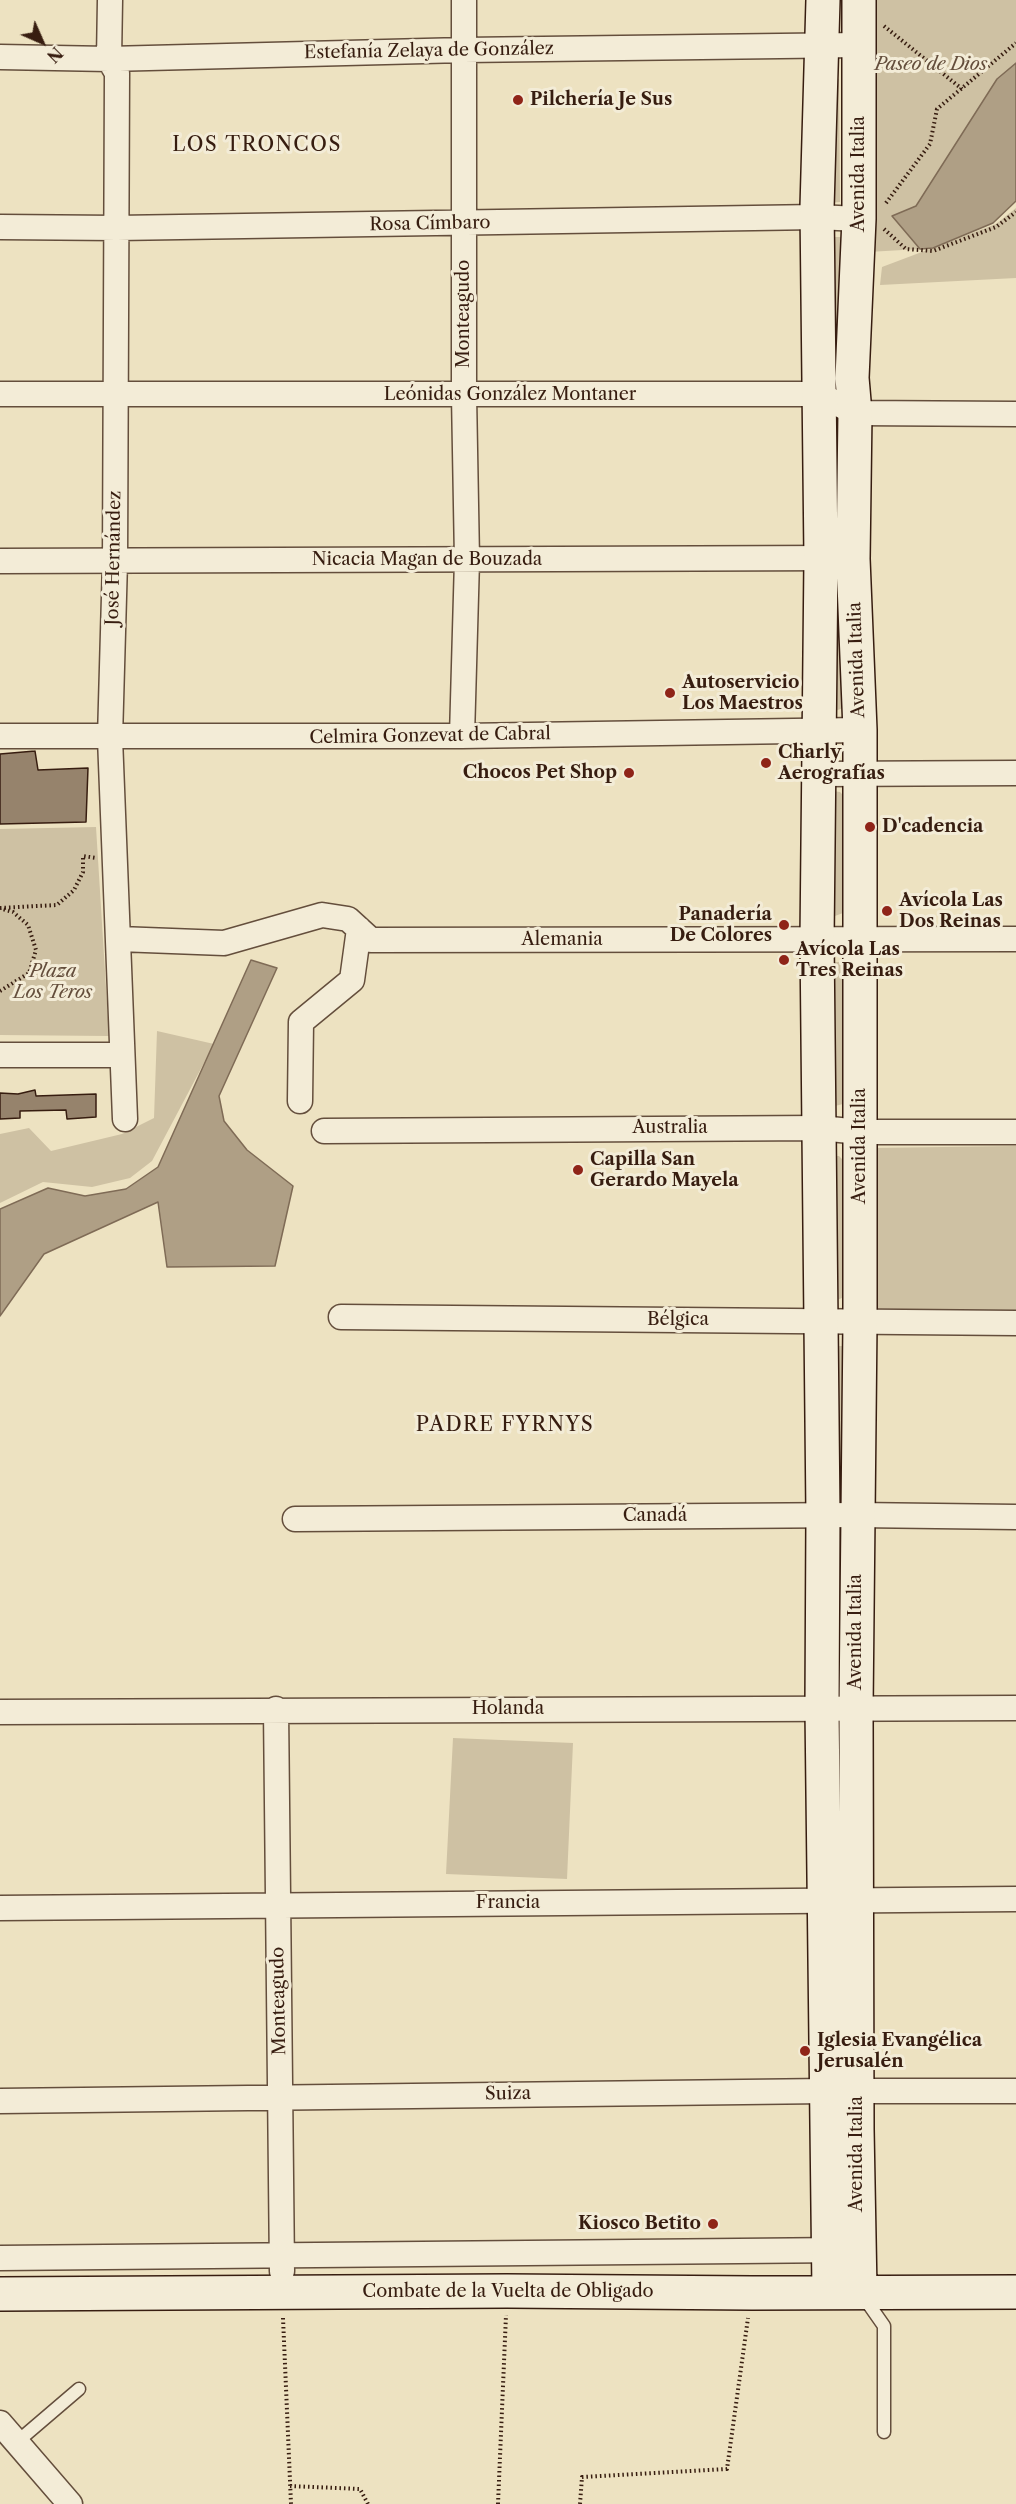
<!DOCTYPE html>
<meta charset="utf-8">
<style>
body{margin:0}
#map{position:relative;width:1016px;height:2504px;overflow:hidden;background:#ede2c1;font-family:"Libre Caslon Text",serif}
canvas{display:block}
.north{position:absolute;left:12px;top:12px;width:60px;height:60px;-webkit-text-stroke:4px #f3ecd7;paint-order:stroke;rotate:135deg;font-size:16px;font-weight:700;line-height:24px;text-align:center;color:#371d10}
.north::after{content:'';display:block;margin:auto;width:21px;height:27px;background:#371d10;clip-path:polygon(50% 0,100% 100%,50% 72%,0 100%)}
</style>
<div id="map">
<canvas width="1016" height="2504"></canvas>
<div class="north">N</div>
</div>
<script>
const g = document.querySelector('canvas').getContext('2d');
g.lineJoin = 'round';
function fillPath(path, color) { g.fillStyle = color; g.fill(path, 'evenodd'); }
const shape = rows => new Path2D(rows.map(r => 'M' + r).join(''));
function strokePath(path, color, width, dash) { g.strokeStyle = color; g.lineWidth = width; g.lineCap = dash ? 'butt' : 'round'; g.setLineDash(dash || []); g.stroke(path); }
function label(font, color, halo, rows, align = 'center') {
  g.font = font + ' "Libre Caslon Text",serif'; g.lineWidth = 6; g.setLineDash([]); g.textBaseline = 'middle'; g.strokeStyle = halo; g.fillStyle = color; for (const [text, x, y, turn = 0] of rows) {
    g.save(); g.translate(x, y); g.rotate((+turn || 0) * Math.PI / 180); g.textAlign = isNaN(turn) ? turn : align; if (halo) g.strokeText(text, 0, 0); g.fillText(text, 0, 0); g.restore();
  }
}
fillPath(shape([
 [866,0,1016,0,1016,63,997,79,916,206,893,216,920,249,868,252],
 [830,76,839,79,840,202,828,203],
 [1016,208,1016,278,880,285,882,267,996,224],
 [835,237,845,237,841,368,829,367],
 [833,576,841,577,843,708,835,711],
 [833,791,840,792,843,795,843,913,835,916,832,913],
 [96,827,109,1036,0,1035,0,829],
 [833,962,840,962,843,965,843,1104,835,1106],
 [157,1031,214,1044,152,1161,130,1178,92,1187,43,1182,0,1203,0,1134,29,1128,51,1151,122,1134,154,1118],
 [1016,1146,1016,1311,869,1311,871,1148],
 [831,1156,839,1156,842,1159,842,1298,834,1301],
 [834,1346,842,1346,845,1349,844,1493,836,1496],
 [453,1738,573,1743,567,1879,446,1874]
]), '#cec1a3');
const water = shape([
 [1016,63,1016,201,993,223,933,248,920,249,892,216,916,206,997,79,1016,63],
 [251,960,277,968,219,1096,224,1121,247,1150,293,1186,275,1266,167,1267,158,1202,44,1254,0,1316,0,1209,48,1188,85,1196,126,1189,158,1167,251,960]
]);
fillPath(water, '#af9f85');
strokePath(water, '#7f6b56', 1.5);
const building = shape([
 [35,751,38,770,88,768,86,822,0,824,0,754,35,751],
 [35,1090,36,1096,96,1094,96,1117,67,1119,66,1110,20,1111,20,1118,0,1119,0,1093,18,1094,35,1090]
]);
fillPath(building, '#96836c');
strokePath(building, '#371d10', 1.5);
const lane = shape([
 [863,2296,884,2326,884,2432],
 [17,2442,79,2389]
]);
const street = shape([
 [110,0,109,59,117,73,115,561,110,738,125,1119],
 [0,57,109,59,464,50,859,45],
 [0,227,117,228,817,217,859,219],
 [0,394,819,394,855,413,1016,414],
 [0,561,836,558],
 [0,736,462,736,860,730],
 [462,736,467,560,464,395,464,0],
 [820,774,1016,773],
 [119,939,224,943,322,915,348,919,371,940,1016,939],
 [0,1055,121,1055],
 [300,1101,301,1022,352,980,359,929],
 [324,1131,820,1128,860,1132,1016,1132],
 [341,1317,1016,1323],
 [295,1519,857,1515,1016,1517],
 [276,1709,282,2271],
 [0,1712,1016,1708],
 [0,1908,1016,1899],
 [0,2101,826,2091,1016,2091],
 [0,2258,844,2250],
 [0,2423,70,2504]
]);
const secondary = shape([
 [823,0,817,208,821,558,817,940,823,1515,822,1709,829,2291],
 [859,0,859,219,852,378,855,413,853,559,860,730,860,1322,856,1709,857,2129,860,2291],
 [0,2294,507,2291,752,2293,1016,2292]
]);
strokePath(lane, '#644e3c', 15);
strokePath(street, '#644e3c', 27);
strokePath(secondary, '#371d10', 36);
strokePath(shape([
 [884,26,962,89],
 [886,203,930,144,937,109,1016,43],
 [884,229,906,249,933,251,996,227,1016,212],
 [0,908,57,905,74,890,83,872,83,856,96,858],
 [0,991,29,973,36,950,28,925,13,912,2,909],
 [283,2318,291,2504],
 [290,2486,360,2489,368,2504],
 [498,2504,506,2315],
 [580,2504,582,2477,727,2469,748,2318]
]), '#371d10', 4, [1.5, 3]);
strokePath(lane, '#f3ecd7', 12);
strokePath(street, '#f3ecd7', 24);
strokePath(secondary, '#f3ecd7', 33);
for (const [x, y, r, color] of [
 [518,100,6,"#8f2418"],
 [670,693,6,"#8f2418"],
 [766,763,6,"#8f2418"],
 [629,773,6,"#8f2418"],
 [870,827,6,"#8f2418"],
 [887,911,6,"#8f2418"],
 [784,925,6,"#8f2418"],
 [784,960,6,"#8f2418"],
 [578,1170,6,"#8f2418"],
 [805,2051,6,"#8f2418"],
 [713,2224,6,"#8f2418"]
]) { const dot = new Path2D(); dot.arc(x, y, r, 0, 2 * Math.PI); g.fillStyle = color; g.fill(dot); strokePath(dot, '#f3ecd7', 2); }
label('18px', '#371d10', '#f3ecd7', [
 ["Estefanía Zelaya de González",429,51,-1],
 ["Avenida Italia",859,174,-90],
 ["Rosa Címbaro",430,224,-1],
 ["Monteagudo",464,314,-90],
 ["Leónidas González Montaner",510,395],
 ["José Hernández",114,558,-89],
 ["Nicacia Magan de Bouzada",427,560],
 ["Avenida Italia",857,660,-92],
 ["Celmira Gonzevat de Cabral",430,736,-1],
 ["Alemania",562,940],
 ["Australia",670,1128],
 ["Avenida Italia",860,1146,-90],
 ["Bélgica",678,1320],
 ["Canadá",655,1516],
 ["Avenida Italia",856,1632,-90],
 ["Holanda",508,1709],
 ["Francia",508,1903],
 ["Monteagudo",279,2001,-91],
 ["Suiza",508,2094,-1],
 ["Avenida Italia",857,2154,-90],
 ["Combate de la Vuelta de Obligado",508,2292]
]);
label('italic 18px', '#644e3c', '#f3ecd7', [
 ["Paseo de Dios",931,65],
 ["Plaza",53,972],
 ["Los Teros",53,993]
]);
label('bold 18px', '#371d10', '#f3ecd7', [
 ["Pilchería Je Sus",530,100],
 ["Autoservicio",682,683],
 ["Los Maestros",682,704],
 ["Charly",778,753],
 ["Aerografías",778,774],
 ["Chocos Pet Shop",617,773,"right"],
 ["D'cadencia",882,827],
 ["Avícola Las",899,901],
 ["Dos Reinas",899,922],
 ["Panadería",772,915,"right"],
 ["De Colores",772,936,"right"],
 ["Avícola Las",796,950],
 ["Tres Reinas",796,971],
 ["Capilla San",590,1160],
 ["Gerardo Mayela",590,1181],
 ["Iglesia Evangélica",817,2041],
 ["Jerusalén",817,2062],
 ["Kiosco Betito",701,2224,"right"]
], 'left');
g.letterSpacing = '1.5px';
label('20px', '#371d10', '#f3ecd7', [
 ["LOS TRONCOS",257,145],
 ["PADRE FYRNYS",505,1425]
]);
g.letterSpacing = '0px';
</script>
